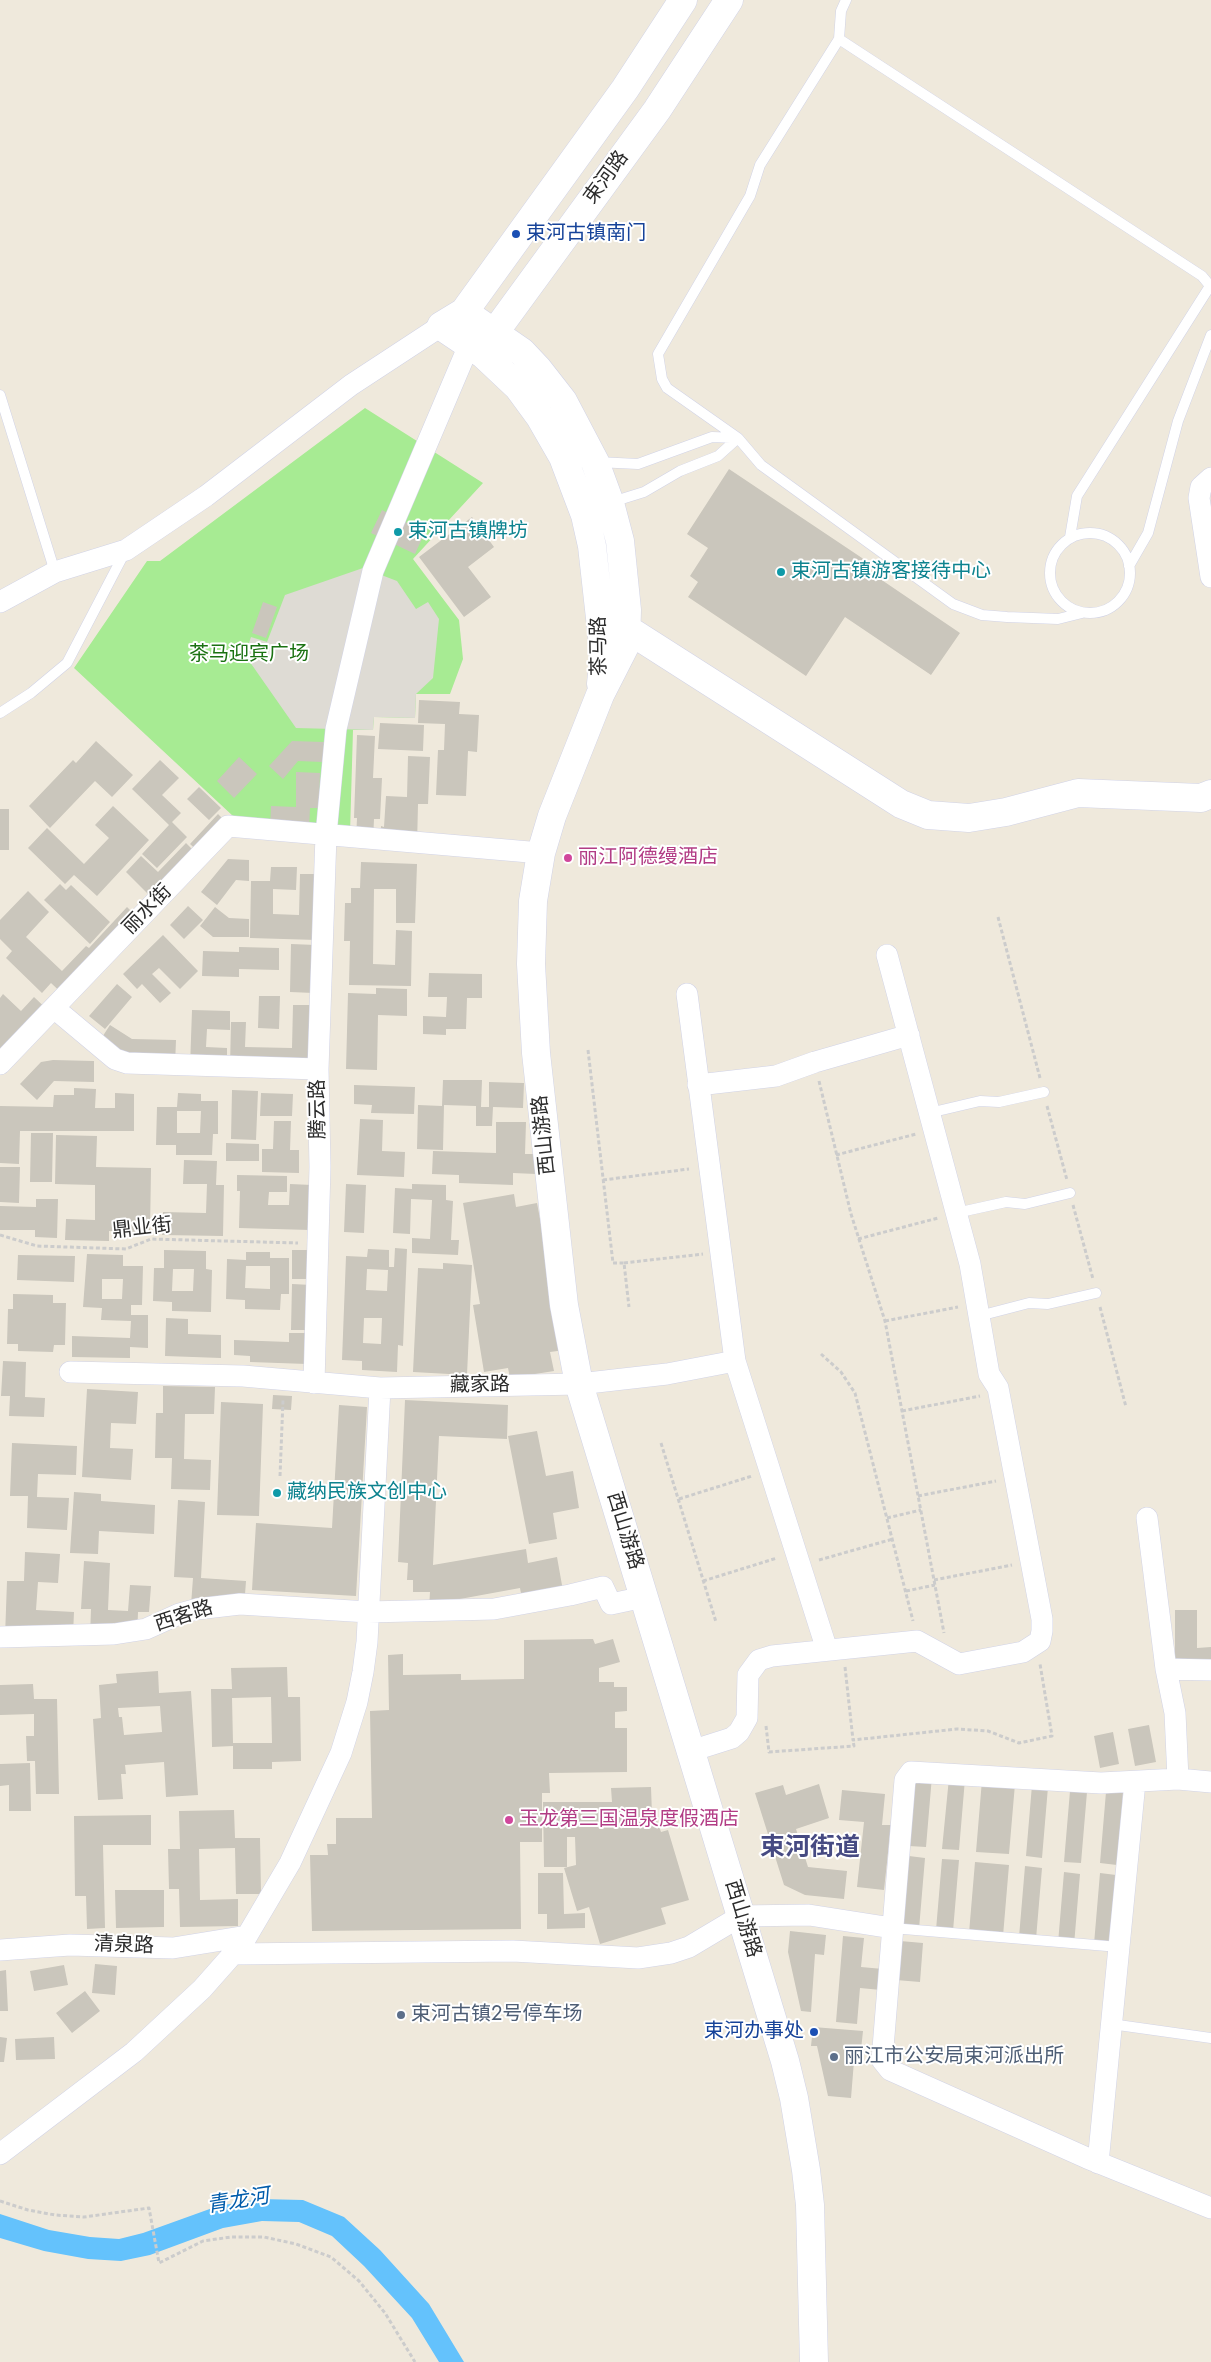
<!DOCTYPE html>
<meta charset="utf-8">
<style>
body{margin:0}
canvas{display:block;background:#efe9dc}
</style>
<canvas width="1211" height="2362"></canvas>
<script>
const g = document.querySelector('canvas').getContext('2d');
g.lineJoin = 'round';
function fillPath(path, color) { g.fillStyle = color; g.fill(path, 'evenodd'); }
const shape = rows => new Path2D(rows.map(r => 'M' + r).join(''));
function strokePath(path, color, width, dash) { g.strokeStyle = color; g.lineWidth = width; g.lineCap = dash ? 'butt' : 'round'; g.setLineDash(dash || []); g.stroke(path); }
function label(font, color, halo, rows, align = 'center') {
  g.font = font + ' Jost,"Noto Sans SC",sans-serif'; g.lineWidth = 4; g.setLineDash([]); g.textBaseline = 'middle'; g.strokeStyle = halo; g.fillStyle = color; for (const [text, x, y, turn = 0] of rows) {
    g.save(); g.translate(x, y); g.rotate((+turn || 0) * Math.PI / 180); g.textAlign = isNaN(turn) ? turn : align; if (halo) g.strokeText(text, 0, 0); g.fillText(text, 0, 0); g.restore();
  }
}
fillPath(shape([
 [365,408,483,483,413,559,459,620,463,659,450,694,416,694,415,718,374,717,373,730,353,730,350,833,248,830,74,668,147,561,160,561]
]), '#a7eb93');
fillPath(shape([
 [363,568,397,581,416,609,428,602,439,619,433,678,416,694,415,718,374,717,373,730,296,728,245,655,251,637,267,642,285,595]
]), '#dedbd4');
fillPath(shape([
 [260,2199,303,2200,344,2217,380,2250,429,2304,464,2362,439,2362,412,2318,364,2266,332,2236,299,2222,262,2221,223,2228,150,2255,121,2261,88,2259,44,2251,0,2238,0,2214,49,2230,90,2237,119,2239,143,2233,218,2206]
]), '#64c2fc');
fillPath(shape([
 [729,469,868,562,864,568,960,633,931,675,845,617,806,676,688,597,698,582,690,576,708,548,687,534],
 [382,510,425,532,415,554,371,533],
 [472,517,494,547,468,567,491,597,464,617,419,557],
 [263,602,277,607,266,638,252,633],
 [419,700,460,702,459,714,479,715,477,752,468,751,466,796,436,795,438,750,444,750,445,724,418,723],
 [380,723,424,725,423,751,378,749],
 [357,735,375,736,373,778,382,778,380,819,374,819,373,841,356,840,357,818,354,818],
 [96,741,133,775,112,797,95,781,50,828,29,806,73,760,76,763],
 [292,741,324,742,323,762,298,761,283,779,269,766],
 [408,756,430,757,428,804,418,804,417,846,380,844,381,826,384,827,386,796,407,797],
 [239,757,257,774,234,798,217,781],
 [160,760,179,778,162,795,181,813,172,822,187,837,157,868,142,854,169,825,132,789],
 [296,772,320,773,319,808,310,808,309,830,270,829,271,806,296,807],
 [199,787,221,808,209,820,187,799],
 [113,806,149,840,97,896,74,875,65,884,28,848,47,828,84,864,109,838,95,825],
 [0,809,9,809,9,850,0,850],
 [218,814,230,826,202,855,190,844],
 [186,843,201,858,153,899,126,872,141,856,158,872],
 [228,859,249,860,249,881,236,880,217,905,201,892],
 [361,862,417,864,415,923,396,923,396,889,374,889,373,964,395,965,396,930,412,931,411,986,349,985,350,941,344,941,345,903,351,903,351,888,360,888],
 [271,867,297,867,296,890,273,889,273,914,299,915,300,874,318,874,317,940,250,938,251,881,270,881],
 [60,884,66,890,71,885,110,922,90,944,44,900],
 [28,891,49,912,26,937,62,971,86,946,89,948,127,907,144,924,70,1001,51,983,42,993,6,958,12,951,0,939,0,920],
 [188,906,203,920,184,939,170,925],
 [215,907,229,918,249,919,249,937,213,937,200,926],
 [163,935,198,971,180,989,159,968,152,974,171,993,160,1003,142,984,137,989,123,974],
 [291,944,316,945,314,993,290,992],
 [239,947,279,948,279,970,239,969,239,977,202,976,203,951,239,952],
 [429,973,482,974,482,998,467,998,466,1029,446,1029,446,1035,423,1034,423,1016,446,1017,447,997,428,997],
 [117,984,132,997,105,1029,89,1016],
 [376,988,407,989,407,1016,378,1015,377,1070,346,1069,348,993,376,994],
 [3,994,21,1011,34,997,53,1015,0,1069,0,998],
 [259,996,280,996,279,1029,258,1028],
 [293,1005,314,1005,309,1060,230,1067,231,1022,246,1022,245,1047,292,1048],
 [192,1010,230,1011,230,1030,207,1029,206,1047,227,1048,227,1068,190,1067],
 [110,1025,132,1039,176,1040,175,1065,97,1045],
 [53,1060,94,1061,94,1082,54,1081,37,1100,20,1084,41,1062],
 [443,1080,482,1080,481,1107,489,1107,489,1082,524,1083,523,1108,493,1107,492,1126,476,1126,476,1106,444,1105,443,1150,417,1149,418,1105,442,1106],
 [354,1085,415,1087,414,1114,371,1113,372,1105,354,1104],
 [74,1088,96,1089,95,1108,115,1108,115,1093,134,1094,134,1131,20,1131,19,1164,0,1163,0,1106,53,1107,54,1095,74,1095],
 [232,1090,258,1091,256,1140,231,1139],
 [178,1093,201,1094,201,1101,218,1101,218,1134,213,1134,212,1155,176,1155,176,1145,156,1145,157,1107,177,1107],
 [177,1111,201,1111,200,1133,177,1133],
 [261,1093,293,1094,292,1116,260,1116],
 [360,1119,383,1120,382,1151,405,1152,404,1177,357,1175],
 [274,1121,291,1121,290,1150,299,1150,299,1173,262,1172,262,1149,273,1149],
 [496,1122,526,1122,525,1154,536,1154,536,1174,513,1173,513,1185,459,1183,459,1175,432,1174,433,1151,496,1153],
 [31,1133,53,1133,52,1182,30,1182],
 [56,1135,97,1136,96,1167,151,1168,150,1233,109,1231,109,1241,65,1240,66,1219,95,1220,95,1185,55,1184],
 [226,1143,259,1144,259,1161,226,1161],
 [184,1160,217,1161,216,1185,224,1185,223,1236,162,1235,163,1212,206,1213,207,1184,183,1184],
 [0,1167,20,1167,19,1203,0,1202],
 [237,1175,287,1176,287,1192,269,1192,268,1205,289,1205,290,1184,312,1185,310,1230,239,1228,240,1191,237,1191],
 [346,1184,366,1185,364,1233,344,1232],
 [412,1184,446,1185,446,1200,453,1201,451,1240,459,1240,458,1255,412,1253,412,1238,430,1239,432,1200,411,1199,410,1234,393,1233,395,1188,412,1189],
 [514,1194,516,1207,537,1203,565,1350,550,1352,554,1371,510,1378,508,1368,484,1372,473,1305,480,1304,463,1203],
 [36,1199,58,1199,57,1238,35,1237,35,1230,0,1230,0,1206,36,1207],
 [395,1248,407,1249,403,1346,398,1345,397,1372,362,1370,362,1361,342,1360,346,1256,367,1257,368,1249,389,1250,389,1267,394,1267],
 [367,1269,388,1270,387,1291,366,1290],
 [364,1318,382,1318,381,1344,363,1343],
 [164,1250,206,1251,206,1269,212,1270,211,1312,172,1311,172,1302,153,1301,154,1268,164,1268],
 [173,1269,194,1269,193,1291,172,1291],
 [292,1250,311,1250,311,1279,292,1279],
 [246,1252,270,1252,270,1258,289,1258,289,1294,281,1294,280,1310,245,1309,245,1300,226,1299,227,1259,246,1260],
 [246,1266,270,1266,270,1289,245,1288],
 [87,1254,123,1255,123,1266,143,1266,142,1305,131,1305,131,1315,148,1315,148,1348,130,1347,130,1358,72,1357,72,1336,130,1338,131,1321,101,1320,102,1308,83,1307],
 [102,1279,123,1279,122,1299,102,1299],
 [18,1255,75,1256,74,1282,17,1280],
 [443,1263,472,1265,467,1375,413,1372,418,1268,443,1269],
 [292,1284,312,1285,310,1330,291,1330],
 [13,1294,53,1295,53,1303,66,1303,65,1345,54,1345,53,1352,18,1351,18,1344,7,1344,8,1309,13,1309],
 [166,1318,188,1319,188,1334,221,1335,221,1358,165,1356],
 [289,1333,307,1333,307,1364,250,1362,250,1356,234,1355,234,1340,289,1342],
 [3,1361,26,1362,25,1397,45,1398,44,1417,9,1416,10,1396,1,1396],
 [163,1386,215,1387,214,1414,185,1414,184,1459,211,1460,210,1490,171,1489,172,1458,155,1458,156,1413,163,1413],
 [87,1389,138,1392,136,1424,111,1423,110,1448,133,1449,131,1480,82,1477],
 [273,1395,292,1396,291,1410,272,1409],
 [405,1400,508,1405,507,1439,439,1436,433,1565,526,1549,528,1563,557,1557,565,1602,524,1610,520,1588,449,1601,429,1608,430,1592,413,1592,413,1580,407,1580,408,1563,398,1562],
 [221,1402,263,1404,259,1516,217,1515],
 [339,1405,367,1407,356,1596,252,1590,256,1523,332,1528],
 [537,1431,546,1476,573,1471,579,1508,553,1513,557,1539,529,1544,508,1436],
 [12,1443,77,1446,76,1475,38,1474,37,1497,69,1498,67,1530,27,1528,28,1496,10,1496],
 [74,1492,101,1494,101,1501,155,1505,154,1534,99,1531,98,1554,70,1553],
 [178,1500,205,1502,201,1578,246,1581,244,1608,191,1605,193,1578,174,1577],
 [25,1552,60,1554,58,1583,38,1582,36,1610,74,1612,73,1635,5,1637,7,1581,24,1581],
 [84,1561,110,1563,108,1610,128,1611,130,1585,151,1586,149,1612,138,1612,137,1640,90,1637,91,1609,81,1609],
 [1175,1610,1197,1610,1197,1648,1211,1647,1211,1672,1175,1673],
 [593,1639,595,1644,613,1639,620,1662,599,1668,599,1682,614,1682,614,1687,627,1687,627,1711,615,1712,615,1728,627,1728,627,1772,549,1773,550,1793,542,1793,542,1842,520,1842,521,1929,312,1931,310,1855,328,1855,327,1844,336,1844,336,1818,372,1818,370,1711,389,1710,388,1655,403,1654,403,1675,461,1674,461,1680,524,1679,524,1640],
 [287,1667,288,1697,300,1697,301,1761,272,1762,272,1769,233,1769,233,1746,212,1747,211,1689,232,1689,231,1668],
 [271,1697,272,1743,233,1743,232,1698],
 [158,1671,159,1693,191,1691,198,1795,166,1797,164,1762,125,1765,126,1774,121,1774,123,1799,98,1800,93,1719,101,1718,99,1685,117,1683,116,1674],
 [160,1706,162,1732,124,1735,122,1717,119,1717,118,1708],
 [33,1684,34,1699,57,1699,59,1794,36,1794,35,1761,27,1761,26,1736,34,1736,34,1714,0,1715,0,1685],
 [1149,1725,1156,1762,1135,1766,1128,1729],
 [1113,1732,1119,1764,1100,1768,1094,1736],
 [30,1763,31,1811,9,1811,9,1785,0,1786,0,1764],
 [915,1775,932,1776,926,1847,909,1846],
 [949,1778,965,1779,959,1850,942,1849],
 [982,1780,1015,1784,1009,1854,976,1852],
 [819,1784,829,1818,796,1829,808,1867,847,1871,844,1899,805,1895,784,1885,755,1793,783,1785,786,1795],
 [1032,1785,1048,1787,1042,1858,1026,1856],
 [651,1787,652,1815,655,1814,661,1832,668,1830,689,1900,661,1908,666,1924,600,1944,589,1907,577,1911,564,1868,576,1865,575,1837,567,1837,567,1867,544,1867,543,1802,612,1802,611,1788],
 [842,1790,885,1794,882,1825,891,1825,884,1890,857,1887,864,1822,839,1820],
 [1070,1791,1087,1792,1081,1863,1064,1862],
 [1106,1792,1123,1793,1117,1865,1100,1863],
 [234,1810,235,1838,260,1838,261,1894,236,1894,235,1848,199,1849,200,1900,238,1899,238,1926,180,1927,179,1889,169,1889,168,1849,180,1849,179,1811],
 [151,1815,151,1845,103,1845,105,1928,87,1929,86,1896,75,1896,74,1816],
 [909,1856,925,1858,919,1929,903,1927],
 [942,1859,959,1860,953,1931,936,1930],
 [975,1862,1009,1865,1003,1936,969,1933],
 [1025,1866,1042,1868,1036,1939,1019,1937],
 [1064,1872,1080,1874,1074,1945,1058,1943],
 [538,1873,563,1873,564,1914,585,1913,585,1928,547,1929,547,1914,538,1914],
 [1100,1873,1116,1875,1110,1946,1094,1944],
 [115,1890,164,1890,164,1927,116,1928],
 [790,1931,826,1935,824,1955,815,1954,811,2012,801,2011,788,1952],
 [843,1936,864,1938,861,1967,883,1969,881,1990,860,1988,857,2024,836,2022],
 [900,1941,923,1943,920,1982,896,1980],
 [95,1964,117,1966,115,1995,92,1993],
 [64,1965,68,1985,34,1991,30,1971],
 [6,1970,8,2011,0,2011,0,1971],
 [85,1991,100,2011,72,2033,56,2013],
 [813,2027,863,2031,861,2050,855,2049,851,2098,828,2096,817,2046,811,2046],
 [0,2037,7,2038,4,2062,0,2062],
 [54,2037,55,2059,16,2060,15,2039]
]), '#cac6bc');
const lane = shape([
 [846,0,841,11,839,39,760,165,750,196,658,354,662,379,667,388,738,438,761,465,953,604,982,615,1007,617,1058,619,1082,613],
 [839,39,1202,276,1211,287],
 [0,395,55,572],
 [597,462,638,464,712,437,737,438],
 [612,502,644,492,680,471,718,456,738,438],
 '1050 573a40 40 0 1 1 80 0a40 40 0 1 1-80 0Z',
 [1070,537,1077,496,1210,286],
 [1129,566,1148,533,1178,421,1211,335],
 [0,713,31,693,67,663,125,552],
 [929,1113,980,1101,999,1102,1044,1092],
 [956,1213,1006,1202,1025,1204,1070,1193],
 [979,1316,1029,1303,1048,1304,1096,1293],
 [892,1928,1119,1947],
 [1111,2024,1211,2038]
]);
const street = shape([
 [1211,478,1201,487,1199,498,1211,577],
 [0,602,55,572,126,550,206,496,351,385,441,326],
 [687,994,735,1361,827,1650],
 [54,1008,115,1059,127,1063,318,1069],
 [0,1064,228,826,541,853],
 [698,1085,776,1076,815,1062,909,1035],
 [70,1372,243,1376,380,1388,579,1384,667,1374,735,1361],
 [314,1383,320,1167,318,1069,326,835,336,729,373,571,469,345],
 [1147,1518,1166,1669,1175,1713,1178,1779],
 [0,1637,114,1634,146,1629,179,1614,197,1609,240,1604,368,1612,494,1609,570,1595,603,1587,611,1604,644,1597],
 [1166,1669,1211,1670],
 [691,1751,732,1738,739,1732,747,1718,748,1675,759,1660,772,1656,917,1641,959,1664,1023,1652,1040,1641,1042,1631,1042,1619,998,1388,989,1374,970,1264,887,955],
 [1211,1782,1178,1779,1101,1783,911,1772,905,1780,882,2060,890,2070,1087,2158,1211,2208],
 [0,1950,70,1945,173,1948,247,1936],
 [233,1954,513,1951,638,1958,671,1953,689,1947,741,1916,809,1915,892,1928],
 [0,2154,134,2052,202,1989,233,1954,247,1936,290,1863,341,1753,357,1702,363,1672,367,1642,380,1388],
 [1098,2163,1135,1782]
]);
const secondary = shape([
 [464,312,522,352,538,369,563,401,595,462,610,503,620,541,627,610,626,644,600,695,552,816,541,853,533,901,531,964,536,1053,564,1305,579,1384,785,2061,794,2098,806,2170,810,2205,814,2362],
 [487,348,495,332,657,110,729,0],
 [627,629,901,804,928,815,969,818,1006,812,1078,793,1201,798,1211,794],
 [601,684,604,654,592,546,585,515,563,457,540,417,518,387,484,355,441,326,464,312,625,89,683,0]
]);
strokePath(lane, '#d1d3e6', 11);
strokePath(street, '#d1d3e6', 22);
strokePath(secondary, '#d1d3e6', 29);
strokePath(shape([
 [998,917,1040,1078],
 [588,1050,613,1263,624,1263,629,1307],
 [819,1081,851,1214,885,1321,944,1633],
 [1047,1106,1067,1180],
 [836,1155,916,1134],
 [603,1180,689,1169],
 [1073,1205,1093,1279],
 [0,1235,37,1246,126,1249,151,1239,298,1243],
 [858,1239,938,1218],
 [624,1263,703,1254],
 [1100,1307,1126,1407],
 [885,1321,958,1307],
 [821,1354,841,1372,855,1393,913,1621],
 [902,1411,980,1396],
 [661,1443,716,1622],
 [280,1476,283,1400],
 [918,1496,996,1481],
 [679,1499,752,1476],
 [887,1518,921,1510],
 [819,1560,893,1539],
 [934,1580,1012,1565],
 [703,1581,777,1558],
 [906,1591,935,1585],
 [845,1667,853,1740,957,1729,988,1731,1019,1743,1052,1736,1040,1664],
 [766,1726,769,1752,854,1746,853,1740],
 [0,2201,28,2210,55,2215,84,2217,149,2208,159,2263,203,2241,231,2237,264,2237,296,2244,331,2257,359,2281,385,2313,415,2362]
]), '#ccc', 3, [4, 2.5]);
strokePath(lane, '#fff', 10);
strokePath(street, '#fff', 21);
strokePath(secondary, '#fff', 28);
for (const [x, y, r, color] of [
 [516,234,5,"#1a4fb4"],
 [398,532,5,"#0f9aa8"],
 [781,572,5,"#0f9aa8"],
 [568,858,5,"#d1479c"],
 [277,1493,5,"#0f9aa8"],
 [509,1820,5,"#d1479c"],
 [401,2015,5,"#5c6f8a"],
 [814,2032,5,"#1a4fb4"],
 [834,2057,5,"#5c6f8a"]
]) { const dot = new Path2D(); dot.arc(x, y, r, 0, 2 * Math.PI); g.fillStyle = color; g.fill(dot); strokePath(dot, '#fff', 2); }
label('20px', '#2c2c2c', '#fff', [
 ["束河路",607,178,-54],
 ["茶马路",600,646,-91],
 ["丽水街",148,910,-46],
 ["腾云路",319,1109,-91],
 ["西山游路",545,1135,-96],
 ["鼎业街",142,1229,-6],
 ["藏家路",480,1386,-1],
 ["西山游路",624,1531,73],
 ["西客路",184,1617,-18],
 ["西山游路",742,1919,73],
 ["清泉路",124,1946,2]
]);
label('20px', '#164399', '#fff', [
 ["束河古镇南门",526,234],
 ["束河办事处",804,2032,"right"]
], 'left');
label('20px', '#0d838f', '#fff', [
 ["束河古镇牌坊",408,532],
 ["束河古镇游客接待中心",791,572],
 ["藏纳民族文创中心",287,1493]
], 'left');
label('20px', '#1b7212', '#fff', [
 ["茶马迎宾广场",249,655]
]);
label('20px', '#b23c85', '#fff', [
 ["丽江阿德缦酒店",578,858],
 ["玉龙第三国温泉度假酒店",519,1820]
], 'left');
label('20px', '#4e5e75', '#fff', [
 ["束河古镇2号停车场",411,2015],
 ["丽江市公安局束河派出所",844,2057]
], 'left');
label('italic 21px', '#005cab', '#fff', [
 ["青龙河",238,2202,-9]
]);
label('bold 25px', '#464a82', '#fff', [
 ["束河街道",810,1849]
]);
</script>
